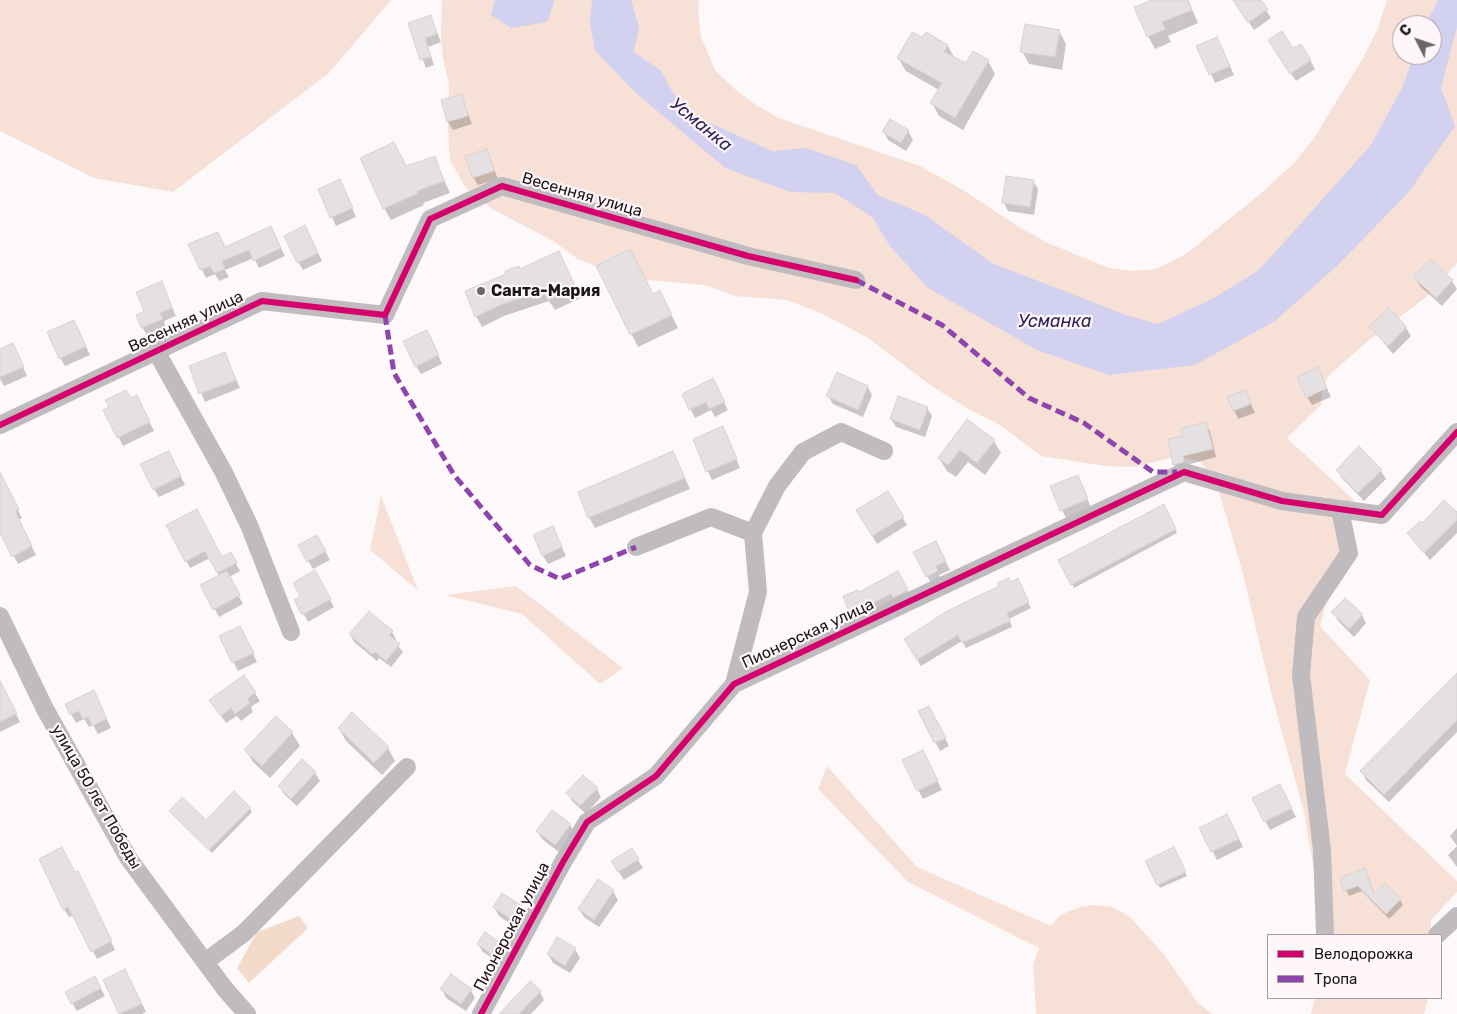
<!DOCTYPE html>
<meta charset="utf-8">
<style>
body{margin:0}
#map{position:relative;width:1457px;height:1014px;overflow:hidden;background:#fdf8fa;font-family:Rubik,sans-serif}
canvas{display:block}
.legend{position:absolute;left:1267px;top:934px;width:175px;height:65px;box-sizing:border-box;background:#fff6fa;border:1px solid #a49ca0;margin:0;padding:6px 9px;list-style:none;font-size:15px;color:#1b1618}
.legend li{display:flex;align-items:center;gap:10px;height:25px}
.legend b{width:25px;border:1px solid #a49ca0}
.north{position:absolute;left:1392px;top:15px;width:50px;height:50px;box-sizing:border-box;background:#fff6fa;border:1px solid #a49ca0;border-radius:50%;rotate:311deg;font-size:14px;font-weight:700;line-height:20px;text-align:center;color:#1b1618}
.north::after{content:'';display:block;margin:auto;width:18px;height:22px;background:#6a6567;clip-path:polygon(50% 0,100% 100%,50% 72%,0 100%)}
</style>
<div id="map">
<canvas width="1457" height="1014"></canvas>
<ul class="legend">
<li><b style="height:6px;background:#d6006c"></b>Велодорожка</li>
<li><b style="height:6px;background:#8e44ad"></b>Тропа</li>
</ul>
<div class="north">С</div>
</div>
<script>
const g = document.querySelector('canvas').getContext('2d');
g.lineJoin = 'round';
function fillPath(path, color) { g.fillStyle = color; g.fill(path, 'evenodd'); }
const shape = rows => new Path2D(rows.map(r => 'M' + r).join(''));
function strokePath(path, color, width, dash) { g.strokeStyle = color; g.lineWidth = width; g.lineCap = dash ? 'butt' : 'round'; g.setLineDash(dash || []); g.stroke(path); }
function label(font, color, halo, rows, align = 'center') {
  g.font = font + ' Rubik,sans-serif'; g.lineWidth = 4.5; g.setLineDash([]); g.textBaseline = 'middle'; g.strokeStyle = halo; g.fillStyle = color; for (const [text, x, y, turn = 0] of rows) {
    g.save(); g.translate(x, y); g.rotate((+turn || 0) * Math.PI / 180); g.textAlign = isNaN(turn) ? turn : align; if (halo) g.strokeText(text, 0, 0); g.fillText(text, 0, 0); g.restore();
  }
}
fillPath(shape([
 [0,0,391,0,329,73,173,192,94,178,0,131],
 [442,0,699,0,698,9,701,37,715,70,736,90,756,105,779,118,920,166,963,190,1019,227,1048,243,1109,268,1133,271,1156,269,1186,254,1259,195,1294,163,1314,138,1363,58,1378,28,1387,0,1457,0,1457,263,1426,297,1373,337,1328,376,1322,392,1321,405,1287,438,1354,500,1320,626,1370,680,1345,774,1457,881,1457,892,1431,920,1431,935,1320,935,1318,894,1304,812,1272,696,1242,570,1217,485,1201,462,1186,458,1170,458,1134,467,1105,466,1041,456,997,423,965,407,930,385,868,338,823,314,787,300,734,296,705,285,647,280,615,274,578,259,553,241,492,209,465,187,450,160,448,129,449,84,443,59,441,36],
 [1402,25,1432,25,1432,55,1402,55],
 [381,496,418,590,370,550],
 [516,586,623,668,600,684,522,614,445,595],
 [827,766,917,867,1051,926,1060,915,1080,907,1094,905,1113,907,1130,917,1162,952,1198,1003,1213,1014,1036,1014,1033,964,1039,948,908,882,818,789],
 [1315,998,1428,998,1424,1014,1311,1014]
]), '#f7e1d6');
fillPath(shape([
 [299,916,308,928,249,983,237,968,257,932]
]), '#f3dacb');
fillPath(shape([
 [495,0,555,0,547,22,511,28,491,15],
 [592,0,631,0,639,27,634,52,661,71,673,93,695,116,772,151,806,148,856,165,878,195,925,215,992,263,1126,315,1158,324,1214,298,1259,270,1371,145,1402,88,1414,55,1432,55,1432,25,1426,25,1438,0,1457,0,1457,27,1441,88,1455,126,1408,193,1338,265,1275,321,1195,365,1109,375,1037,350,928,288,890,246,872,217,835,193,790,192,725,168,636,93,595,51,590,23]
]), '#d3d1f0');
fillPath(shape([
 [1155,0,1188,0,1198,23,1168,36,1171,42,1155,49,1148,36],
 [1234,0,1260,0,1271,18,1254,30],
 [431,17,441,42,428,47,434,65,426,68,409,24],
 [1059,31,1066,44,1062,70,1029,64,1022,51],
 [1217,38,1234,75,1215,83,1198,47],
 [923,39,948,46,955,59,967,65,988,61,995,74,963,130,939,116,932,103,939,90,906,71,898,58],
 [1274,49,1293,50,1310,60,1315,69,1296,81],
 [461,96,472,124,453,130,448,122],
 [891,120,908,131,913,140,906,151,888,140,884,132],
 [394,143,406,167,434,157,450,193,423,203,424,205,391,220,384,208],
 [487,151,498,179,478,185,473,177],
 [1033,181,1038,189,1034,215,1008,211,1004,203],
 [344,189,356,217,336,226,319,190],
 [310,235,322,261,303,270,298,262],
 [275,236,285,256,259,268,254,258,225,270,229,277,219,281,215,274,206,278,190,245,225,249],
 [559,253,581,298,555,310,549,301,504,316,482,327,476,316,520,270],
 [598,266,653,295,660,292,678,328,638,347],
 [1415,277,1452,281,1457,289,1442,306,1420,286],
 [161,283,176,316,164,321,166,328,147,335,142,327,146,312],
 [1371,327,1406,328,1411,336,1393,354],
 [78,330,90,355,65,366,60,358],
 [431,339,442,364,421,374,416,366],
 [13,344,27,376,4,386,0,379,0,350],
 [225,354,240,388,205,402,190,367],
 [1322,377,1331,397,1312,405,1307,397],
 [868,387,872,395,863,417,833,404,828,396],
 [717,388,728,410,715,417,711,410,695,418,683,394],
 [1245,391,1255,413,1238,419,1229,398],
 [131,399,141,405,154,431,123,446,105,410],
 [927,408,932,416,925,437,896,427,891,419],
 [968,421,994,441,1001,453,985,475,968,462,956,477,947,471,939,458],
 [1205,423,1210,431,1216,457,1187,465,1179,473,1174,464,1185,437],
 [727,436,740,468,712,480,694,440],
 [173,460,185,485,159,497,154,489],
 [678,463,690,489,595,528,589,517],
 [1337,470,1381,471,1386,479,1364,501,1342,478],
 [0,474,22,518,18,520,36,555,18,564,0,530],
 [1082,485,1091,508,1066,518,1062,510],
 [887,492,907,525,877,544,857,511],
 [1163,506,1177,533,1074,588,1060,561],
 [1457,514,1457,533,1430,560,1408,533,1421,525],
 [167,525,222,559,235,562,240,571,229,577,243,604,219,617,202,585,219,576,210,558,190,568],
 [553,528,566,556,548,564,543,556],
 [317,536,330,560,313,569,300,546],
 [940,551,950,570,939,575,942,580,932,585,915,553],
 [315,572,334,607,308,622,296,600,302,596],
 [897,572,912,599,856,622,844,597,859,593],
 [1011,583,1020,586,1031,608,1009,619,1012,627,966,648,962,641,921,666,905,639],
 [1333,612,1362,615,1366,623,1354,637,1338,621],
 [392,632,396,639,394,641,403,652,391,667,379,658,377,661,354,642,350,634],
 [244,635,257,662,238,671,221,637],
 [1457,674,1457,732,1389,802,1366,780,1362,771],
 [244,677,260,701,251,707,253,712,241,721,237,716,226,723,216,708],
 [0,691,8,697,20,722,0,732],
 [98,700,111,728,98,734,93,725,89,727,84,719,76,723,71,714],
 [920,712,934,716,949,746,940,751],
 [276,718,292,733,300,746,270,778,253,762,246,750],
 [339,728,388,748,395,761,382,775,346,741],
 [927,760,942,790,923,799,903,761],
 [315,773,320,781,297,806,284,794,279,786],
 [597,789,601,797,586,814,572,801,568,793],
 [1284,794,1296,817,1270,830,1253,799],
 [250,809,252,812,212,853,170,811,206,821],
 [1232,824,1243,847,1217,860,1201,829],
 [570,825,575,833,560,853,542,839,537,831],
 [1457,828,1457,867,1448,855,1457,846,1450,836],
 [1173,849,1187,876,1160,888,1147,862],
 [632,850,643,868,624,880,612,861],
 [75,874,82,881,115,950,97,959,74,915,69,917,64,909],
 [1367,875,1375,895,1400,900,1403,905,1389,919,1362,891,1349,896,1346,890],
 [613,891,618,900,599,927,584,917,579,909],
 [494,907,521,907,525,915,517,928,499,916],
 [485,934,498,943,503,952,496,961,483,952,478,944],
 [575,949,580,958,570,973,553,963,548,954],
 [95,978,105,996,77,1011,66,993],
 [130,979,146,1012,142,1014,121,1014,104,981],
 [442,989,471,990,475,998,466,1011,446,998],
 [540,992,544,1000,531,1014,502,1014]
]), '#0003');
const building = shape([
 [1152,0,1188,0,1192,10,1162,22,1165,29,1147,37,1134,7,1152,0],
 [1233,0,1261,0,1268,9,1248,23,1233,0],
 [431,15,437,34,425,38,431,57,420,60,408,23,431,15],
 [1025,24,1060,30,1055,57,1020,52,1025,24],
 [1282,31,1293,48,1301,44,1311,60,1290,74,1268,40,1282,31],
 [912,32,922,37,926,32,948,45,944,52,966,63,973,51,989,60,955,118,930,103,942,83,897,58,912,32],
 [1217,37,1230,66,1209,75,1196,46,1217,37],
 [462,94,468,116,447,122,441,100,462,94],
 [890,119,909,130,901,143,882,132,890,119],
 [394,142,406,166,435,156,444,181,417,191,418,193,383,209,360,158,394,142],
 [487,149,494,171,472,178,465,156,487,149],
 [1006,176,1034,180,1030,207,1002,203,1006,176],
 [340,179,353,208,330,218,318,189,340,179],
 [305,225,318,253,297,263,284,236,305,225],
 [271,226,281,248,253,261,249,250,222,261,225,269,214,273,210,266,200,270,188,244,218,232,225,247,271,226],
 [630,249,653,294,660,290,672,315,630,335,596,266,630,249],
 [559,251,576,288,548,300,543,290,498,306,475,317,465,291,506,274,505,271,519,266,520,269,559,251],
 [1430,259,1453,280,1436,298,1413,277,1430,259],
 [162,281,172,308,160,313,163,319,141,328,136,315,144,311,136,292,162,281],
 [1389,308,1407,327,1388,346,1369,327,1389,308],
 [74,320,86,346,59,359,47,332,74,320],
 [427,330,439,355,415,367,403,341,427,330],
 [13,343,24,367,0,377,0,349,13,343],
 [225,352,236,380,199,394,189,366,225,352],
 [1318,367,1327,388,1306,398,1297,377,1318,367],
 [837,372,868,386,858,410,826,396,837,372],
 [713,378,725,402,709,409,706,402,689,410,682,394,713,378],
 [126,390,131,398,137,395,150,422,117,438,103,410,109,407,105,400,126,390],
 [1246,390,1251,404,1233,411,1227,397,1246,390],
 [898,396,928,407,920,430,890,419,898,396],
 [967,419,995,440,977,463,960,450,948,465,938,458,967,419],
 [1206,422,1213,449,1183,456,1184,462,1173,465,1168,439,1183,436,1181,428,1206,422],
 [723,426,737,459,706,472,693,439,723,426],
 [1359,446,1382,470,1358,493,1336,470,1359,446],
 [169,451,181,476,153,490,140,464,169,451],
 [673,451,685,478,588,518,578,492,673,451],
 [0,472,19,509,15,511,32,546,12,557,0,533,0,472],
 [1078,475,1088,499,1060,511,1050,486,1078,475],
 [888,491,904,517,872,536,856,510,888,491],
 [1444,500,1457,512,1457,520,1424,553,1407,533,1420,521,1422,523,1444,500],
 [1164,504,1176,529,1071,585,1058,560,1164,504],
 [197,509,222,557,231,552,237,563,217,573,205,551,185,562,166,525,197,509],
 [553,526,562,547,542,556,533,535,553,526],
 [317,535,326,551,307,562,298,545,317,535],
 [936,541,946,561,936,566,938,571,926,577,913,552,936,541],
 [315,570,331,599,302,615,294,600,300,596,293,583,315,570],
 [227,571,240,595,213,610,200,585,227,571],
 [898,571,908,590,893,598,891,594,850,614,843,596,858,590,859,592,898,571],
 [1009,578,1011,582,1018,578,1029,602,1007,613,1010,621,962,643,958,635,917,660,904,639,947,611,999,586,997,583,1009,578],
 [1345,598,1363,614,1349,629,1331,612,1345,598],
 [369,611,393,631,389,635,400,644,386,661,375,652,372,654,349,634,369,611],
 [240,626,254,653,232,663,219,636,240,626],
 [1457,673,1457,720,1384,795,1360,771,1457,673],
 [244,675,256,692,247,699,250,703,235,714,231,708,221,716,209,700,244,675],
 [0,681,17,713,0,722,0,681],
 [94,690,107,719,92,726,88,717,83,719,79,711,70,715,65,704,94,690],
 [929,706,946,738,934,743,918,711,929,706],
 [352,712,389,747,374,763,338,728,352,712],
 [276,716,293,732,262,766,244,750,276,716],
 [923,750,938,781,917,791,902,760,923,750],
 [302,759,316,772,291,799,278,786,302,759],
 [583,775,598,788,580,806,566,793,583,775],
 [1280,784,1292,808,1264,822,1252,798,1280,784],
 [234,791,251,808,209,850,169,811,182,797,206,820,234,791],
 [552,810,571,824,555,845,536,831,552,810],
 [1227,814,1239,839,1211,852,1199,828,1227,814],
 [62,847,75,872,78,871,112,941,91,952,68,907,63,910,39,859,62,847],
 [1174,847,1186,872,1157,885,1145,861,1174,847],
 [632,848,639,859,618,872,611,861,632,848],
 [1365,868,1374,894,1385,883,1401,899,1386,914,1358,886,1344,891,1340,878,1365,868],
 [598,879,614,890,594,920,578,909,598,879],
 [502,893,522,906,512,920,493,907,502,893],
 [485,932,499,942,491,954,477,944,485,932],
 [557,937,576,948,565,966,547,954,557,937],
 [125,969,142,1004,119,1014,103,980,125,969],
 [451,974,472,989,461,1004,440,989,451,974],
 [95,976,101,988,71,1004,65,992,95,976],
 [530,981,541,991,519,1014,499,1014,530,981]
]);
fillPath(building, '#e5e0e1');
strokePath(building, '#d8d3d3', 1);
strokePath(shape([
 [156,351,223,471,249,525,291,632],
 [0,425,262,301,385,315,430,219,502,186,748,256,856,280],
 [636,547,711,517,753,533],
 [0,616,45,709,129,859,225,989,247,1014],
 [734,684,758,592,753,533,777,486,803,452,841,432,884,451],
 [1325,935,1322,850,1301,675,1306,617,1349,553,1340,510],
 [1437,935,1457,916],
 [205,962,244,933,407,767],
 [481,1014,563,862,587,822,656,776,734,684,1184,472,1282,501,1382,515,1457,432]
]), '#bfbbbe', 18);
strokePath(shape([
 [856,280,942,325,1029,398,1084,423,1153,472,1177,472],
 [385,315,394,373,454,475,530,565,560,579,636,547]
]), '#8e44ad', 5, [10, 5]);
strokePath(shape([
 [0,425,262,301,385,315,430,219,502,186,748,256,856,280],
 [481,1014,563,862,587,822,656,776,734,684,1184,472,1282,501,1382,515,1457,432]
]), '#d6006c', 6);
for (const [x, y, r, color] of [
 [481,291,5,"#6a6567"]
]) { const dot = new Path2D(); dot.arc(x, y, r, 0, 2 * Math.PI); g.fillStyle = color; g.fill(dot); strokePath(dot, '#fff6fa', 2); }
label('16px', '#1b1618', '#fff6fa', [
 ["Весенняя улица",582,195,16],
 ["Весенняя улица",186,322,-25],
 ["Пионерская улица",808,634,-25],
 ["улица 50 лет Победы",96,797,60],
 ["Пионерская улица",512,927,-62]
]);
label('bold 16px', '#1b1618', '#fff6fa', [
 ["Санта-Мария",491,291]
], 'left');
label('italic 18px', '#2f285d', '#fff6fa', [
 ["Усманка",701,125,39],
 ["Усманка",1055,322]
]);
</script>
